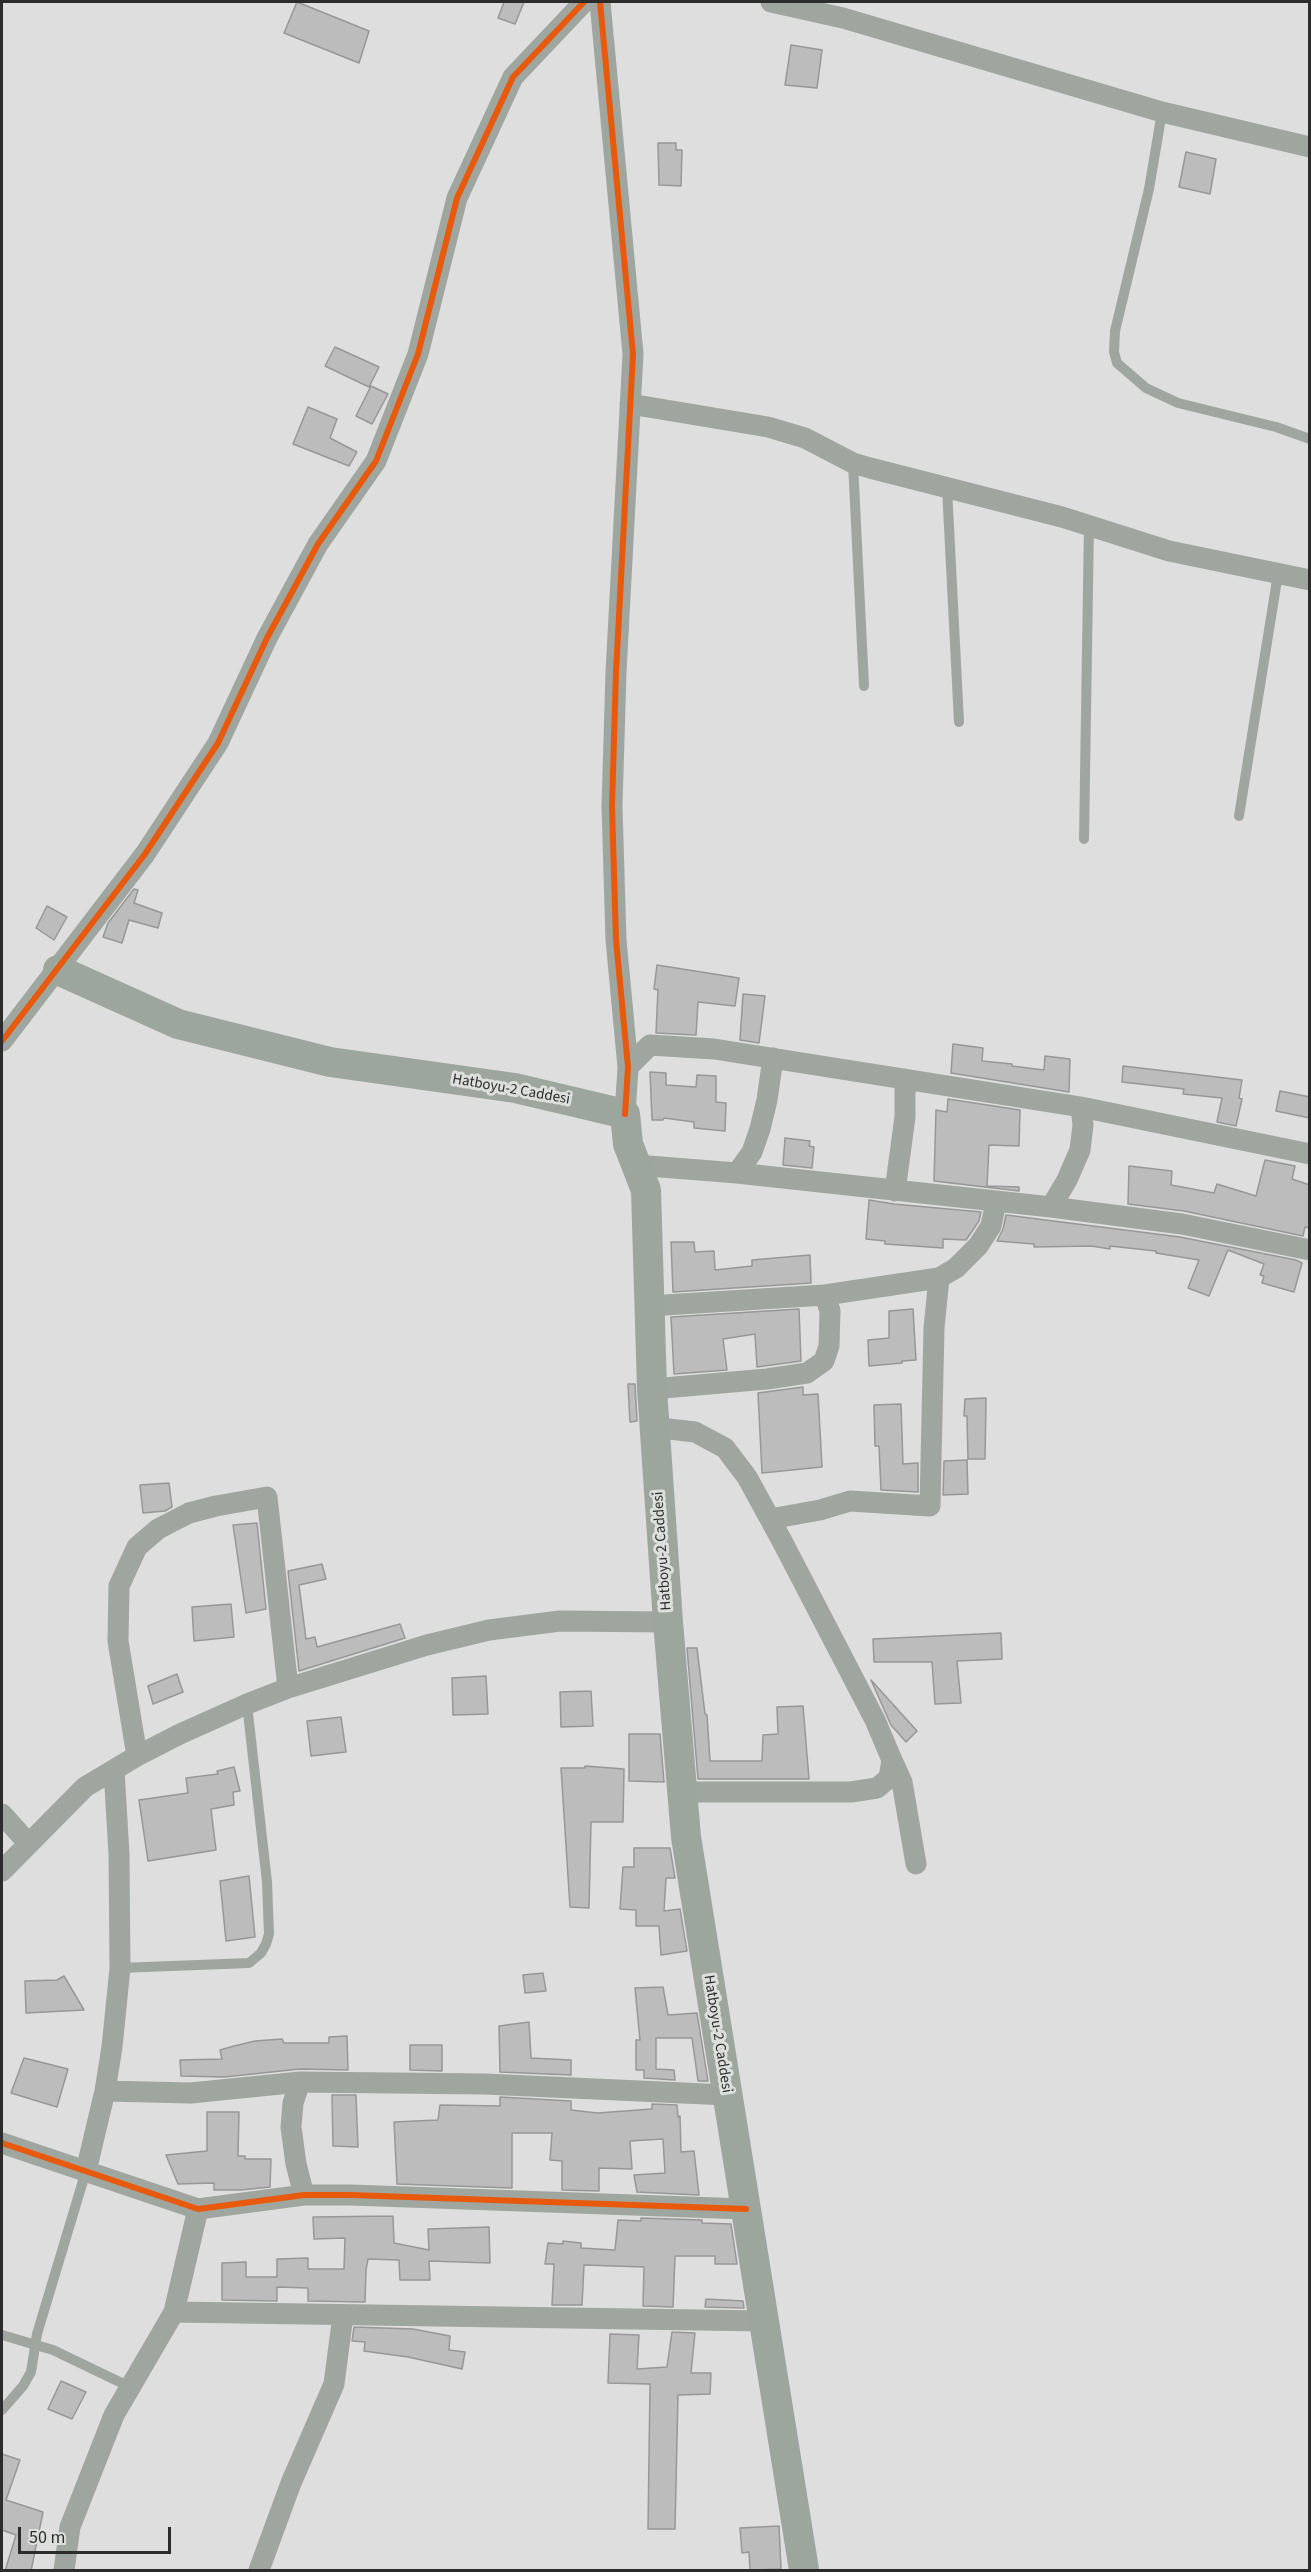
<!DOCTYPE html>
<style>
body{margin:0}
#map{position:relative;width:1311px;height:2572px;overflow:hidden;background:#dddedd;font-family:"Source Sans 3",sans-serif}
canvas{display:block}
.frame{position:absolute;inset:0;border:3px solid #2b2c2b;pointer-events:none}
.scale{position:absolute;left:18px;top:2527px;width:153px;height:27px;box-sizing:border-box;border:3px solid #2b2c2b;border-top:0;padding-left:8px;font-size:18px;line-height:21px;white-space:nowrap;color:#2b2c2b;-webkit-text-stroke:4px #dcdfdc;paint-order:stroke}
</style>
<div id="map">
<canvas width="1311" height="2572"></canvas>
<div class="frame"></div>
<div class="scale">50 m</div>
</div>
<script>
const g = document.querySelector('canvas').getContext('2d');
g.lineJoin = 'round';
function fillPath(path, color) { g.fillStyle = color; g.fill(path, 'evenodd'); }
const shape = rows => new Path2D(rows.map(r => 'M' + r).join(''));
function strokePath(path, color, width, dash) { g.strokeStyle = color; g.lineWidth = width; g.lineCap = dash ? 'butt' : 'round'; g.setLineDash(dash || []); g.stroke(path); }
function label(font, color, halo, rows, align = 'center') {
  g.font = font + ' "Source Sans 3",sans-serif'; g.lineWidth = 6; g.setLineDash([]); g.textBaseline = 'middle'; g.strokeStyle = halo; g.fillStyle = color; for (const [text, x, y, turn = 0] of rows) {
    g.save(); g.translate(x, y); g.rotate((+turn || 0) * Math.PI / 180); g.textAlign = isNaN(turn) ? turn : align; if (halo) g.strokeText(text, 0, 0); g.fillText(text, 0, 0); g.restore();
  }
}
const building = shape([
 [297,2,369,31,359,63,284,33,297,2],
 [504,2,524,2,515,24,498,18,504,2],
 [791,45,822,50,817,88,785,85,791,45],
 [658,143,676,143,676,150,682,150,681,186,659,185,658,143],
 [1186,152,1216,159,1210,194,1179,187,1186,152],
 [335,347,379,367,369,387,325,366,335,347],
 [371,386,388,394,372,424,356,416,371,386],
 [308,407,337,419,330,438,357,452,349,466,293,444,308,407],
 [134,889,138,890,134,903,162,913,158,928,129,920,122,943,103,937,108,923,134,889],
 [47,906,67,917,54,940,36,928,47,906],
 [657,965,739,978,735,1006,698,1002,696,1035,656,1033,658,990,654,989,657,965],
 [743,994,765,996,759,1043,740,1040,743,994],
 [953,1044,983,1048,982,1061,1012,1064,1012,1066,1044,1070,1045,1056,1070,1059,1069,1092,951,1073,953,1044],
 [1123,1066,1242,1080,1239,1098,1242,1099,1236,1126,1217,1122,1222,1098,1183,1094,1184,1089,1122,1082,1123,1066],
 [650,1072,666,1073,666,1085,696,1087,697,1075,716,1076,716,1102,726,1103,725,1131,694,1128,694,1122,664,1118,663,1120,652,1120,650,1072],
 [1280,1091,1310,1097,1310,1118,1276,1111,1280,1091],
 [948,1099,1020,1110,1019,1146,989,1145,987,1186,1019,1187,1019,1191,934,1181,936,1110,947,1112,948,1099],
 [785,1138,810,1141,809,1146,814,1147,812,1168,783,1165,785,1138],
 [1265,1160,1295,1166,1292,1179,1310,1185,1310,1228,1305,1227,1303,1236,1184,1211,1128,1204,1129,1166,1172,1171,1171,1185,1214,1193,1217,1184,1256,1196,1265,1160],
 [869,1200,894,1204,981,1212,979,1221,966,1240,943,1239,943,1248,885,1244,885,1241,866,1239,869,1200],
 [1006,1215,1180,1237,1296,1260,1302,1263,1294,1292,1262,1283,1264,1276,1260,1275,1264,1264,1228,1250,1209,1296,1188,1288,1199,1260,1156,1253,1156,1251,1110,1246,1110,1249,1091,1246,1034,1247,1034,1244,997,1241,1003,1229,1006,1215],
 [671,1242,694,1242,695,1252,714,1251,715,1270,752,1266,752,1260,810,1255,811,1283,673,1292,671,1242],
 [799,1309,801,1361,757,1367,755,1334,723,1339,727,1370,674,1374,671,1317,799,1309],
 [913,1309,916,1360,902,1361,902,1363,869,1366,868,1340,889,1338,889,1311,913,1309],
 [628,1384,635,1384,637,1421,630,1422,628,1384],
 [803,1387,803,1395,818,1394,822,1467,762,1473,758,1393,803,1387],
 [986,1398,985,1459,968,1459,967,1416,964,1416,965,1399,986,1398],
 [901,1404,903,1464,918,1463,918,1492,881,1490,879,1446,875,1446,874,1405,901,1404],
 [967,1460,968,1494,943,1495,944,1461,967,1460],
 [169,1483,172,1507,165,1511,143,1513,140,1485,169,1483],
 [257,1523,266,1609,246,1613,233,1525,257,1523],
 [322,1564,326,1579,299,1585,306,1639,315,1637,317,1647,400,1624,405,1638,299,1671,288,1571,322,1564],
 [231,1604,234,1637,194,1641,192,1607,231,1604],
 [1001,1633,1002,1659,957,1661,961,1703,935,1704,932,1662,874,1662,873,1639,1001,1633],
 [687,1648,697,1648,705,1714,707,1715,710,1761,762,1761,763,1735,778,1734,777,1707,803,1706,809,1779,698,1779,687,1648],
 [177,1674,183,1692,153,1704,148,1686,177,1674],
 [486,1676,488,1714,453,1715,452,1678,486,1676],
 [871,1680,917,1731,906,1742,891,1725,871,1680],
 [591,1691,593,1726,561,1727,560,1692,591,1691],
 [341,1717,346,1752,311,1756,307,1721,341,1717],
 [629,1734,660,1734,664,1782,629,1781,629,1734],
 [585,1766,624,1769,623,1822,591,1822,589,1908,570,1907,561,1768,585,1768,585,1766],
 [234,1767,240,1791,233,1792,234,1805,211,1809,216,1850,148,1861,139,1800,188,1793,186,1778,218,1774,217,1771,234,1767],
 [634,1848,670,1848,675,1878,666,1878,664,1911,680,1909,687,1951,661,1955,659,1926,636,1926,636,1910,620,1909,623,1867,634,1867,634,1848],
 [249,1876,255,1937,226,1941,220,1881,249,1876],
 [543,1973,546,1991,525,1993,523,1975,543,1973],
 [64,1976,84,2010,26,2013,25,1981,57,1980,64,1976],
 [663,1987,668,2015,697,2013,708,2081,698,2081,692,2038,656,2038,656,2069,674,2070,675,2080,644,2078,644,2070,636,2070,636,2040,640,2040,635,1988,663,1987],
 [529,2022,531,2058,571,2060,571,2075,500,2072,499,2026,529,2022],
 [347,2036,348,2070,300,2069,224,2077,181,2076,180,2060,222,2059,220,2050,234,2046,255,2041,282,2039,284,2043,329,2043,329,2037,347,2036],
 [410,2045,442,2045,442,2071,410,2070,410,2045],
 [24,2058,68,2069,57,2107,11,2093,24,2058],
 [332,2095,356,2095,358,2147,333,2146,332,2095],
 [500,2097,571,2101,571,2110,597,2113,652,2109,652,2104,677,2105,678,2117,680,2116,681,2152,694,2151,699,2195,637,2192,634,2175,665,2173,663,2139,630,2141,632,2169,599,2168,599,2191,562,2190,562,2161,550,2160,552,2133,512,2133,512,2188,397,2184,394,2122,438,2120,440,2105,500,2106,500,2097],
 [207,2112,239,2112,238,2156,245,2156,245,2159,271,2159,270,2187,241,2190,214,2190,214,2183,178,2184,166,2155,207,2151,207,2112],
 [393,2216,394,2243,429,2250,428,2229,489,2227,490,2263,429,2261,430,2280,400,2280,399,2260,368,2259,366,2270,365,2302,308,2301,308,2288,277,2287,277,2301,222,2300,222,2263,246,2262,246,2277,277,2277,277,2259,308,2258,308,2269,344,2269,345,2238,314,2239,313,2217,393,2216],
 [641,2218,702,2220,702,2223,731,2224,737,2264,715,2264,715,2256,675,2256,673,2307,643,2306,644,2267,584,2265,582,2305,552,2305,554,2264,545,2264,548,2243,563,2244,563,2241,581,2243,581,2248,615,2250,618,2220,641,2221,641,2218],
 [706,2299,743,2301,744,2308,705,2307,706,2299],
 [354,2327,413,2329,450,2336,449,2350,465,2352,462,2369,408,2357,364,2351,365,2342,352,2341,354,2327],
 [672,2332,695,2333,691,2373,711,2373,710,2394,678,2395,675,2529,648,2529,650,2384,608,2383,610,2334,639,2335,637,2369,667,2367,672,2332],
 [61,2381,86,2392,72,2419,48,2409,61,2381],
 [2,2454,20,2460,6,2500,43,2512,31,2571,5,2571,16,2535,2,2530,2,2454],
 [779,2526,781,2569,750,2570,749,2552,742,2553,740,2528,779,2526]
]);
fillPath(building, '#bbbcbb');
strokePath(building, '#979797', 1.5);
strokePath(shape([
 [1162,112,1149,189,1115,331,1114,352,1117,363,1146,388,1178,403,1276,427,1310,439],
 [853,463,864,686],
 [947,488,959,722],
 [1239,816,1278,574],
 [1084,839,1089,525],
 [120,1968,249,1963,261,1953,266,1944,269,1934,267,1882,247,1704],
 [2,2335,53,2350,130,2387],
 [2,2410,23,2386,31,2372,37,2334,86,2171]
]), '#9fa69f', 10);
strokePath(shape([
 [600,2,633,354,616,672,612,806,616,940,628,1067,625,1114],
 [771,2,843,18,1162,112,1310,147],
 [630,404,768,427,805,438,853,463,870,468,1062,517,1169,551,1310,580],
 [2,1041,145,854,218,743,267,638,318,544,376,461,418,354,457,198,513,77,584,2],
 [628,1067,650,1045,714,1049,1081,1107,1310,1154],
 [636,1165,737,1173,1051,1207,1182,1224,1310,1250],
 [737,1173,752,1152,760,1129,767,1100,773,1058],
 [895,1191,905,1117,905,1079],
 [1051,1207,1067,1180,1080,1150,1083,1125,1081,1107],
 [649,1306,825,1295],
 [652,1389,767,1379,807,1373,824,1361,829,1346,830,1311,825,1295,939,1278,956,1268,978,1246,991,1226,996,1202],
 [656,1430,669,1429,695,1432,725,1448,747,1477,782,1541,875,1720,892,1760,889,1778,877,1788,851,1792,682,1792],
 [770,1519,820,1510,850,1501,930,1506,934,1328,939,1278],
 [137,1756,118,1641,119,1586,137,1547,158,1529,189,1513,216,1506,267,1497,288,1688],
 [892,1760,902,1782,916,1864],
 [2,1814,28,1843],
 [2,1871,85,1787,137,1756,180,1734,247,1704,288,1688,427,1645,489,1630,560,1621,668,1622],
 [300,2082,293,2103,291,2127,296,2164,304,2195],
 [105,2091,191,2093,300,2082,485,2084,727,2095],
 [2,2143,198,2209,304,2195,351,2195,746,2209],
 [86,2171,105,2091,112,2047,120,1968,119,1854,114,1770],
 [174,2312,765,2321],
 [64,2570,70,2527,114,2415,174,2312,198,2209],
 [259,2570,291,2483,334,2384,343,2315]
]), '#9fa69f', 21);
strokePath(shape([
 [58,970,178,1024,330,1062,515,1088,625,1114,628,1144,646,1190,652,1389,668,1622,686,1837,804,2570]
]), '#9da69d', 30);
strokePath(shape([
 [600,2,633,354,616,672,612,806,616,940,628,1067,625,1114],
 [2,1041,145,854,218,743,267,638,318,544,376,461,418,354,457,198,513,77,584,2],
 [2,2143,198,2209,304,2195,351,2195,746,2209]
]), '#e8590c', 6);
label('15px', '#2b2c2b', '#dcdfdc', [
 ["Hatboyu-2 Caddesi",511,1090,10],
 ["Hatboyu-2 Caddesi",663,1551,-94],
 ["Hatboyu-2 Caddesi",717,2034,81]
]);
</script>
